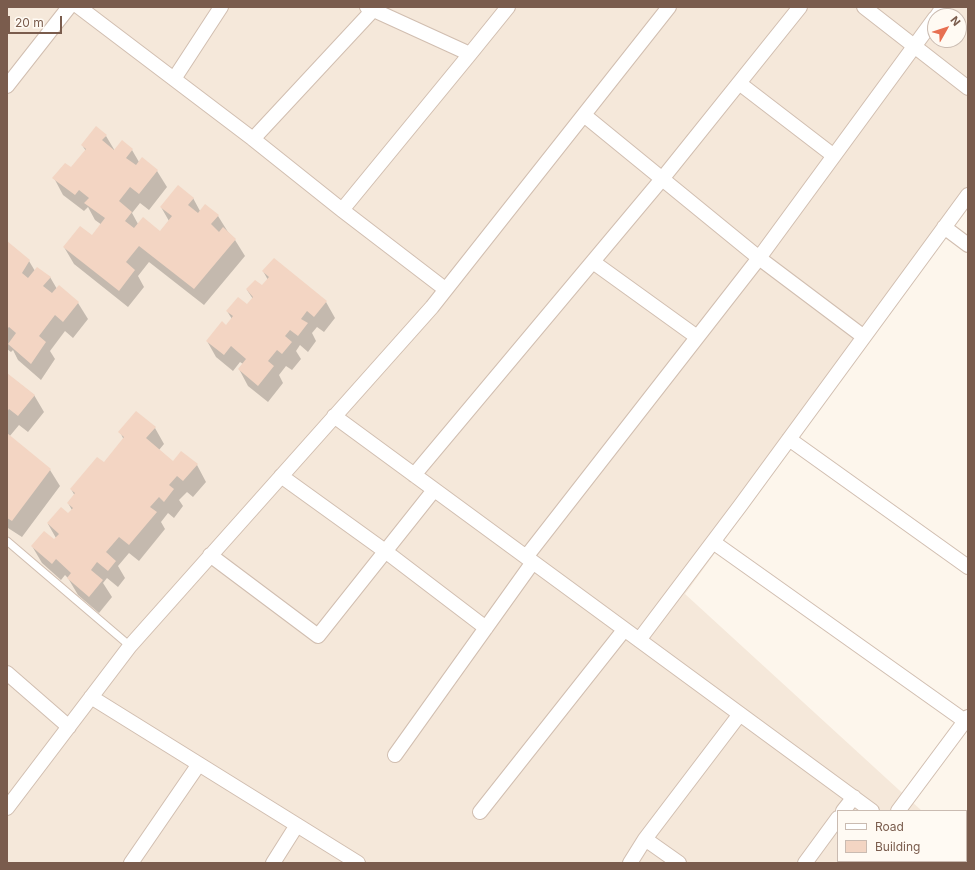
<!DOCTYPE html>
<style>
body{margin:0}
#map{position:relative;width:975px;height:870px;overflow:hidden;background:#fdf6ec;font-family:Inter,sans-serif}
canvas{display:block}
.frame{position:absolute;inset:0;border:8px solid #7a5c4d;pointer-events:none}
.legend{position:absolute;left:837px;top:810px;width:130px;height:52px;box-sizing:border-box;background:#fffaf3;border:1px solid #cabbb1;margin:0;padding:5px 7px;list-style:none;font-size:12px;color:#7a5c4d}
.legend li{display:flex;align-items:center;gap:8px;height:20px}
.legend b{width:20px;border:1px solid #cabbb1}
.north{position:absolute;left:927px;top:8px;width:40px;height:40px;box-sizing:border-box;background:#fffaf3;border:1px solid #cabbb1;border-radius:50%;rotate:51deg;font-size:11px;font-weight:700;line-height:16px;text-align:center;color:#7a5c4d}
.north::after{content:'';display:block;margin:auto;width:14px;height:18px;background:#e76f51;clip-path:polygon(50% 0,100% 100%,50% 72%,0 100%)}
.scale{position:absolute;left:8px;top:16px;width:54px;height:18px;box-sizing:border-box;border:2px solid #7a5c4d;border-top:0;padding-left:5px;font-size:12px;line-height:14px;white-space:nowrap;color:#7a5c4d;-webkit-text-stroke:3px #fffaf3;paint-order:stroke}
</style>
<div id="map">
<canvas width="975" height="870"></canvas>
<div class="frame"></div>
<ul class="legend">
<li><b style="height:5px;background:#fff"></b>Road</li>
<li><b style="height:11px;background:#f3d5c3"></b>Building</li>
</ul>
<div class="north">N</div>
<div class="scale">20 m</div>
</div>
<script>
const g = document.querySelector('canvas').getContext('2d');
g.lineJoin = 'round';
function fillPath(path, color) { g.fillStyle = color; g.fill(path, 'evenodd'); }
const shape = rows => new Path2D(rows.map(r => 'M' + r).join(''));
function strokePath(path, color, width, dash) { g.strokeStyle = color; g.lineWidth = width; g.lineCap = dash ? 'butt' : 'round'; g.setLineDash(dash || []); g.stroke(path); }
fillPath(shape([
 [7,7,968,7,968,206,685,594,922,811,838,811,838,861,920,861,918,863,7,863],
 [935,16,959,16,959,40,935,40]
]), '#f5e8da');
fillPath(shape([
 [106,136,115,151,132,150,139,162,157,171,167,187,149,210,140,203,132,213,138,224,160,232,169,221,161,207,193,198,200,211,218,216,228,232,235,240,245,256,204,305,149,262,138,276,144,287,128,307,74,264,64,247,92,236,102,225,95,220,88,207,84,211,63,195,54,178,71,169,86,151,82,145],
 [7,243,29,261,35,271,50,277,57,289,78,303,88,319,73,338,65,331,50,351,55,359,41,380,18,360,13,350,11,352,7,349],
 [263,271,326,302,335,318,324,332,317,327,312,333,316,341,308,352,300,345,296,351,301,359,292,370,286,366,279,375,283,383,268,402,248,386,239,369,243,364,240,362,233,371,216,357,207,341,226,326,232,319,227,311,248,306,253,299,247,290,262,286,268,280],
 [7,374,34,395,44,412,28,432,19,425,9,437,50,470,60,486,22,537,8,528,7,526],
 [155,428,164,444,159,450,173,462,197,465,206,482,193,497,187,492,179,500,183,506,174,518,168,513,161,522,165,529,139,561,129,553,118,566,125,578,118,587,107,578,103,583,112,597,99,613,78,595,68,578,65,575,61,580,42,563,32,546,54,541,56,538,48,524,68,515,72,510,68,503,75,496,71,489,104,463,124,440,120,432]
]), '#0003');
fillPath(shape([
 [96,126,107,135,102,140,114,150,122,140,133,149,126,158,136,165,142,157,158,170,139,194,130,187,119,201,132,212,125,221,134,228,143,217,160,231,172,216,160,207,178,185,194,198,188,205,198,213,205,204,219,215,211,224,219,232,223,227,236,239,194,289,139,246,126,262,135,270,119,291,63,247,80,226,92,235,105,218,84,203,89,198,79,190,75,195,52,178,65,163,71,167,86,149,81,145],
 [7,241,30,260,22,273,28,278,37,267,51,277,43,286,52,293,59,285,79,302,63,322,55,315,39,336,46,342,31,364,8,344,16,333,9,327,7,329],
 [274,258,327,301,314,317,307,311,301,319,308,323,298,336,290,330,285,336,292,342,282,354,277,350,268,361,274,366,258,386,238,369,246,359,231,346,224,355,206,341,222,321,226,325,233,316,226,311,238,297,247,304,253,297,246,289,255,280,262,285,269,277,262,271],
 [7,373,35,395,18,416,9,409,7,412],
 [136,411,156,427,146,438,173,461,181,451,198,464,183,481,177,476,169,485,174,489,164,502,159,497,150,507,157,512,129,545,119,537,106,552,116,561,108,571,97,562,91,570,103,580,89,597,67,578,71,573,56,559,52,564,31,546,44,531,54,539,59,534,47,523,61,507,68,513,73,508,67,503,75,493,70,489,97,457,104,462,124,437,118,432],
 [7,433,51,469,12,521,7,518]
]), '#f3d5c3');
const lane = shape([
 [7,541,130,646]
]);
const street = shape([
 [79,7,253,139,342,210,445,289],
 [367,7,470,54],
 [864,7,968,88],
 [937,16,943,7],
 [174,79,221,7],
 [739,83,834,156],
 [7,86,69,7],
 [584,115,759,258,864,337],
 [253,139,373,10],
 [342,210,470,54,508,7],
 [944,227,968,245],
 [593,262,697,337],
 [334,416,872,811],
 [789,439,968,567],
 [414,475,662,179,800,7],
 [281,476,385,551,486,628],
 [713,542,965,721],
 [210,555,318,636,434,490],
 [526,557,759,258,935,18],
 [639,640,740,506,968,195],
 [7,673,69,727],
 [91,697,358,863],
 [395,755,533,562],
 [7,808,130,646,432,307,669,7],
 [843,811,854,797],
 [898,811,968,717],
 [480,812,624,630],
 [938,861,941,863],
 [131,863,199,764],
 [273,863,297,825],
 [630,863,645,839],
 [679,863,645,839,740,714],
 [805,863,838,818]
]);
strokePath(lane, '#d1beb0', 9);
strokePath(street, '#d1beb0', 16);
strokePath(lane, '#fff', 7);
strokePath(street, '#fff', 14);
</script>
